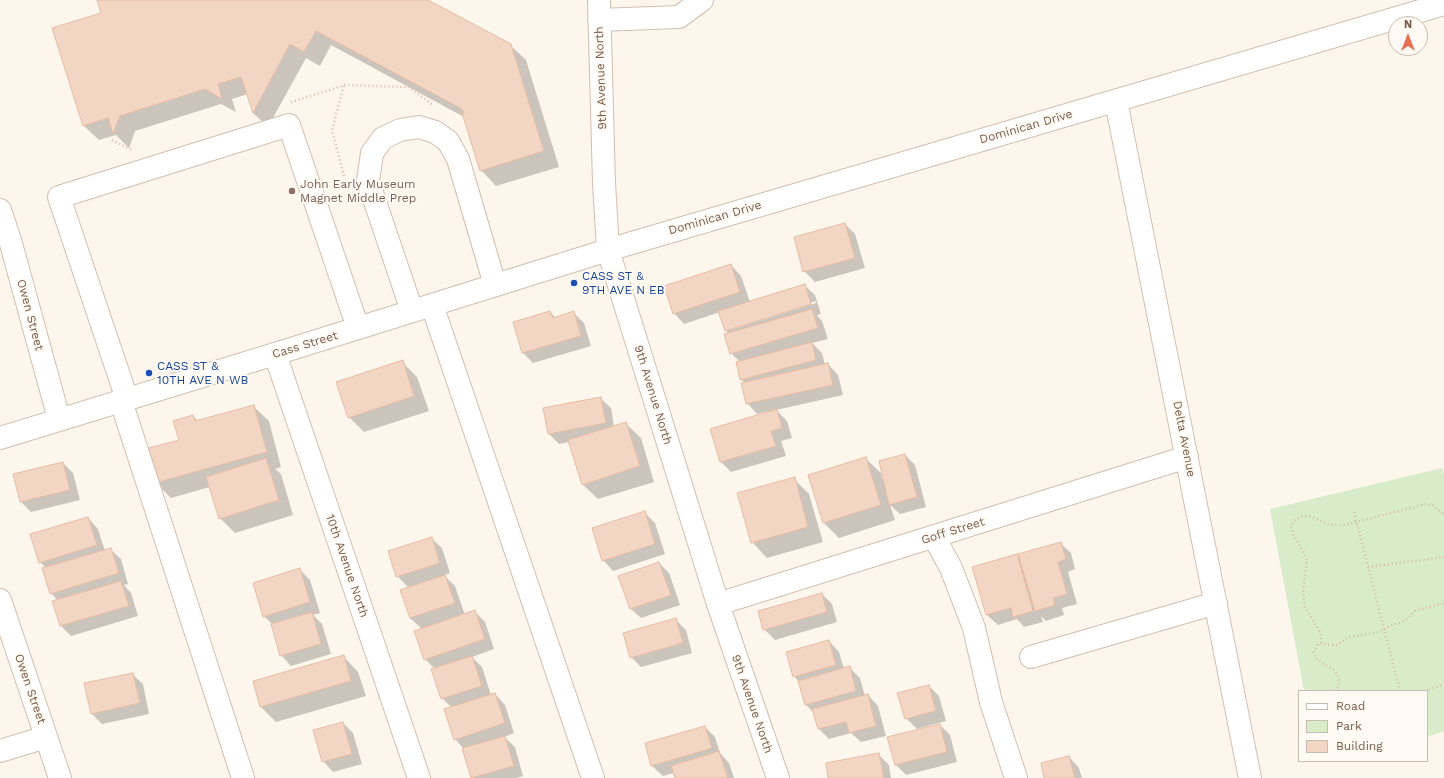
<!DOCTYPE html>
<style>
body{margin:0}
#map{position:relative;width:1444px;height:778px;overflow:hidden;background:#fdf6ec;font-family:"Work Sans",sans-serif}
canvas{display:block}
.legend{position:absolute;left:1298px;top:690px;width:130px;height:72px;box-sizing:border-box;background:#fffaf3;border:1px solid #cabbb1;margin:0;padding:5px 7px;list-style:none;font-size:12px;color:#7a5c4d}
.legend li{display:flex;align-items:center;gap:8px;height:20px}
.legend b{width:20px;border:1px solid #cabbb1}
.north{position:absolute;left:1388px;top:16px;width:40px;height:40px;box-sizing:border-box;background:#fffaf3;border:1px solid #cabbb1;border-radius:50%;rotate:0deg;font-size:11px;font-weight:700;line-height:16px;text-align:center;color:#7a5c4d}
.north::after{content:'';display:block;margin:auto;width:14px;height:18px;background:#e76f51;clip-path:polygon(50% 0,100% 100%,50% 72%,0 100%)}
</style>
<div id="map">
<canvas width="1444" height="778"></canvas>
<ul class="legend">
<li><b style="height:5px;background:#fff"></b>Road</li>
<li><b style="height:11px;background:#d8ecc9"></b>Park</li>
<li><b style="height:11px;background:#f3d5c3"></b>Building</li>
</ul>
<div class="north">N</div>
</div>
<script>
const g = document.querySelector('canvas').getContext('2d');
g.lineJoin = 'round';
function fillPath(path, color) { g.fillStyle = color; g.fill(path, 'evenodd'); }
const shape = rows => new Path2D(rows.map(r => 'M' + r).join(''));
function strokePath(path, color, width, dash) { g.strokeStyle = color; g.lineWidth = width; g.lineCap = dash ? 'butt' : 'round'; g.setLineDash(dash || []); g.stroke(path); }
function label(font, color, halo, rows, align = 'center') {
  g.font = font + ' "Work Sans",sans-serif'; g.lineWidth = 4; g.setLineDash([]); g.textBaseline = 'middle'; g.strokeStyle = halo; g.fillStyle = color; for (const [text, x, y, turn = 0] of rows) {
    g.save(); g.translate(x, y); g.rotate((+turn || 0) * Math.PI / 180); g.textAlign = isNaN(turn) ? turn : align; if (halo) g.strokeText(text, 0, 0); g.fillText(text, 0, 0); g.restore();
  }
}
fillPath(shape([
 [1442,468,1444,473,1444,731,1427,737,1427,691,1304,691,1270,509]
]), '#d8ecc9');
fillPath(shape([
 [98,0,425,0,510,45,526,60,559,167,496,186,481,170,464,117,331,45,320,66,306,58,268,127,253,113,248,94,232,99,236,112,221,104,135,131,129,148,116,135,99,140,83,125,102,14],
 [845,224,855,234,865,268,815,282,804,271],
 [731,265,741,276,750,302,804,285,815,295,821,314,817,315,822,321,828,339,812,343,822,353,825,365,828,364,838,375,843,395,776,410,787,421,792,438,781,441,786,456,731,472,721,462,712,430,770,413,769,411,757,414,747,403,745,383,741,379,740,362,731,353,729,334,726,331,720,312,684,324,674,313],
 [816,301,816,303,730,330,730,328],
 [550,312,556,318,574,313,584,323,591,346,533,363,523,353,514,323],
 [402,362,417,377,429,411,364,432,349,417],
 [600,398,611,408,614,427,625,423,641,438,654,482,598,499,582,484,569,442,559,444,549,434,544,409],
 [253,406,269,421,281,467,275,469,281,474,293,515,235,533,220,518,210,487,171,498,155,482,180,441,193,416,198,421],
 [905,455,915,465,926,507,900,514,890,505,895,520,839,538,824,523,809,475,865,458,881,473,882,479],
 [63,463,73,473,80,500,31,512,21,502,14,475],
 [794,479,809,494,823,542,767,558,752,542],
 [645,513,655,523,665,554,613,571,603,560],
 [88,518,98,529,105,551,110,549,121,559,128,584,124,585,131,593,138,616,71,636,61,626,54,602,58,601,51,593,46,568,40,562],
 [431,538,442,548,450,573,444,575,455,586,465,615,474,611,485,622,494,649,472,657,482,667,491,695,495,694,505,705,514,733,504,737,515,747,523,776,517,778,472,778,463,748,455,739,452,708,442,698,435,669,425,659,422,629,410,618,409,588,397,576],
 [1060,543,1071,553,1075,569,1068,572,1077,604,1062,608,1064,615,1046,621,1041,616,1043,622,1024,627,1017,619,998,625,987,615,974,568,1017,555,1021,559],
 [659,563,669,573,680,605,641,618,630,608],
 [299,569,310,580,320,613,313,615,322,624,331,654,291,666,281,655,272,624,264,616],
 [822,594,832,604,837,622,775,640,764,629],
 [675,619,686,630,692,653,641,667,631,657],
 [829,641,839,652,844,669,849,667,860,678,865,696,868,695,878,706,886,736,861,742,851,733,829,739,819,729,815,714,806,705,799,682,794,676],
 [343,656,358,672,366,696,276,722,261,707,254,682],
 [132,674,143,684,149,714,102,724,92,714,85,684],
 [929,686,939,696,946,721,917,729,906,718],
 [343,723,353,733,362,764,333,772,323,761],
 [940,725,950,735,957,762,906,775,896,765],
 [705,727,715,737,720,753,729,763,734,778,676,778,674,773,663,776,652,766,646,744],
 [878,754,889,765,891,778,829,778],
 [1069,757,1079,768,1082,778,1045,778]
]), '#0003');
const building = shape([
 [97,0,428,0,511,44,544,151,480,171,462,113,464,113,462,109,316,31,304,52,290,44,253,113,241,77,218,84,222,99,205,89,120,116,113,134,108,118,83,126,52,28,101,13,97,0],
 [845,223,855,258,803,272,794,237,845,223],
 [731,264,740,292,673,314,664,286,731,264],
 [805,284,811,304,725,331,718,311,805,284],
 [812,309,818,328,730,354,724,334,812,309],
 [550,311,553,318,574,311,581,336,522,353,513,322,550,311],
 [812,342,816,360,740,380,736,362,812,342],
 [403,360,414,396,348,418,336,382,403,360],
 [828,363,833,385,746,404,741,383,828,363],
 [601,397,606,423,548,434,543,408,601,397],
 [254,405,267,452,155,483,145,449,179,440,173,421,193,415,195,421,254,405],
 [777,409,782,428,771,431,776,446,720,462,710,429,777,409],
 [626,422,640,466,582,485,568,440,626,422],
 [905,454,917,497,889,505,879,461,905,454],
 [866,457,881,505,823,523,808,475,866,457],
 [266,458,279,500,219,519,206,477,266,458],
 [63,462,70,490,20,502,13,474,63,462],
 [795,477,808,527,751,543,737,493,795,477],
 [645,511,655,544,602,561,592,528,645,511],
 [88,517,97,545,39,563,30,534,88,517],
 [432,537,440,563,396,577,388,551,432,537],
 [1061,542,1066,559,1058,562,1067,594,1053,598,1055,605,1035,611,1018,554,1061,542],
 [111,548,119,573,50,594,42,568,111,548],
 [1017,554,1033,611,1013,617,1011,608,986,615,972,567,1017,554],
 [659,562,671,595,630,609,618,576,659,562],
 [300,568,310,602,263,617,253,583,300,568],
 [445,575,455,603,410,618,400,590,445,575],
 [121,581,129,606,60,626,52,601,121,581],
 [822,593,827,612,763,630,758,611,822,593],
 [475,610,485,639,424,660,414,631,475,610],
 [312,612,321,644,280,656,271,624,312,612],
 [676,618,683,643,630,658,623,633,676,618],
 [829,640,836,665,793,677,786,652,829,640],
 [344,655,351,681,260,707,253,681,344,655],
 [472,656,482,686,441,699,431,669,472,656],
 [850,666,856,691,805,705,798,681,850,666],
 [133,673,140,703,91,714,84,683,133,673],
 [929,685,936,711,905,719,897,693,929,685],
 [495,693,505,723,454,740,444,709,495,693],
 [868,694,876,726,849,733,846,722,818,729,812,709,868,694],
 [343,722,352,754,322,762,313,730,343,722],
 [940,724,947,752,895,765,887,737,940,724],
 [705,726,712,748,651,766,645,743,705,726],
 [505,736,514,766,471,778,462,748,505,736],
 [719,751,728,778,675,778,671,766,719,751],
 [879,753,884,778,828,778,826,763,879,753],
 [1069,756,1075,778,1044,778,1041,763,1069,756]
]);
fillPath(building, '#f3d5c3');
strokePath(building, '#e6bba3', 1);
const minor = shape([
 [599,0,604,183,608,250,718,604,778,778],
 [599,20,679,17,702,0],
 [1116,101,1250,778],
 [0,210,10,240,59,419],
 [432,305,593,778],
 [412,311,368,181,372,153,383,138,400,130,419,127,435,132,448,141,458,159,495,285],
 [275,354,419,778],
 [127,399,59,197,289,125,358,328],
 [121,401,243,778],
 [0,438,275,354,608,250,1444,4],
 [934,537,951,568,974,628,991,702,1016,778],
 [0,600,60,778],
 [718,604,1187,457],
 [1031,657,1216,603],
 [0,751,46,737]
]);
strokePath(minor, '#d1beb0', 24);
strokePath(shape([
 [291,102,345,85,409,87,434,106],
 [112,140,132,150],
 [344,176,332,130,344,85],
 [1354,512,1400,691],
 [1368,567,1444,557],
 [1322,643,1320,632,1305,607,1303,592,1307,560,1303,551,1293,534,1291,526,1294,521,1302,516,1305,516,1312,517,1330,525,1345,525,1426,504,1433,505,1444,515],
 [1335,691,1339,686,1339,678,1335,671,1315,658,1314,652,1318,644,1321,643,1327,645,1338,645,1348,637,1379,632,1390,626,1402,622,1406,620,1415,611,1444,603],
 [1425,691,1444,684]
]), '#d9b8a5', 2.5, [1, 3]);
strokePath(minor, '#fff', 22);
for (const [x, y, r, color] of [
 [292,191,4,"#8d6e63"],
 [574,283,4,"#1a4fb4"],
 [149,373,4,"#1a4fb4"]
]) { const dot = new Path2D(); dot.arc(x, y, r, 0, 2 * Math.PI); g.fillStyle = color; g.fill(dot); strokePath(dot, '#fffaf3', 1.5); }
label('12px', '#7a5c4d', '#fffaf3', [
 ["9th Avenue North",601,78,-92],
 ["Dominican Drive",1026,127,-16],
 ["Dominican Drive",715,218,-16],
 ["Owen Street",30,315,75],
 ["Cass Street",305,345,-17],
 ["9th Avenue North",653,395,73],
 ["Delta Avenue",1184,439,79],
 ["Goff Street",953,531,-17],
 ["10th Avenue North",347,566,71],
 ["Owen Street",30,689,71],
 ["9th Avenue North",752,704,71]
]);
label('12px', '#785e54', '#fffaf3', [
 ["John Early Museum",300,184],
 ["Magnet Middle Prep",300,198]
], 'left');
label('12px', '#164399', '#fffaf3', [
 ["CASS ST &",582,276],
 ["9TH AVE N EB",582,290],
 ["CASS ST &",157,366],
 ["10TH AVE N WB",157,380]
], 'left');
</script>
